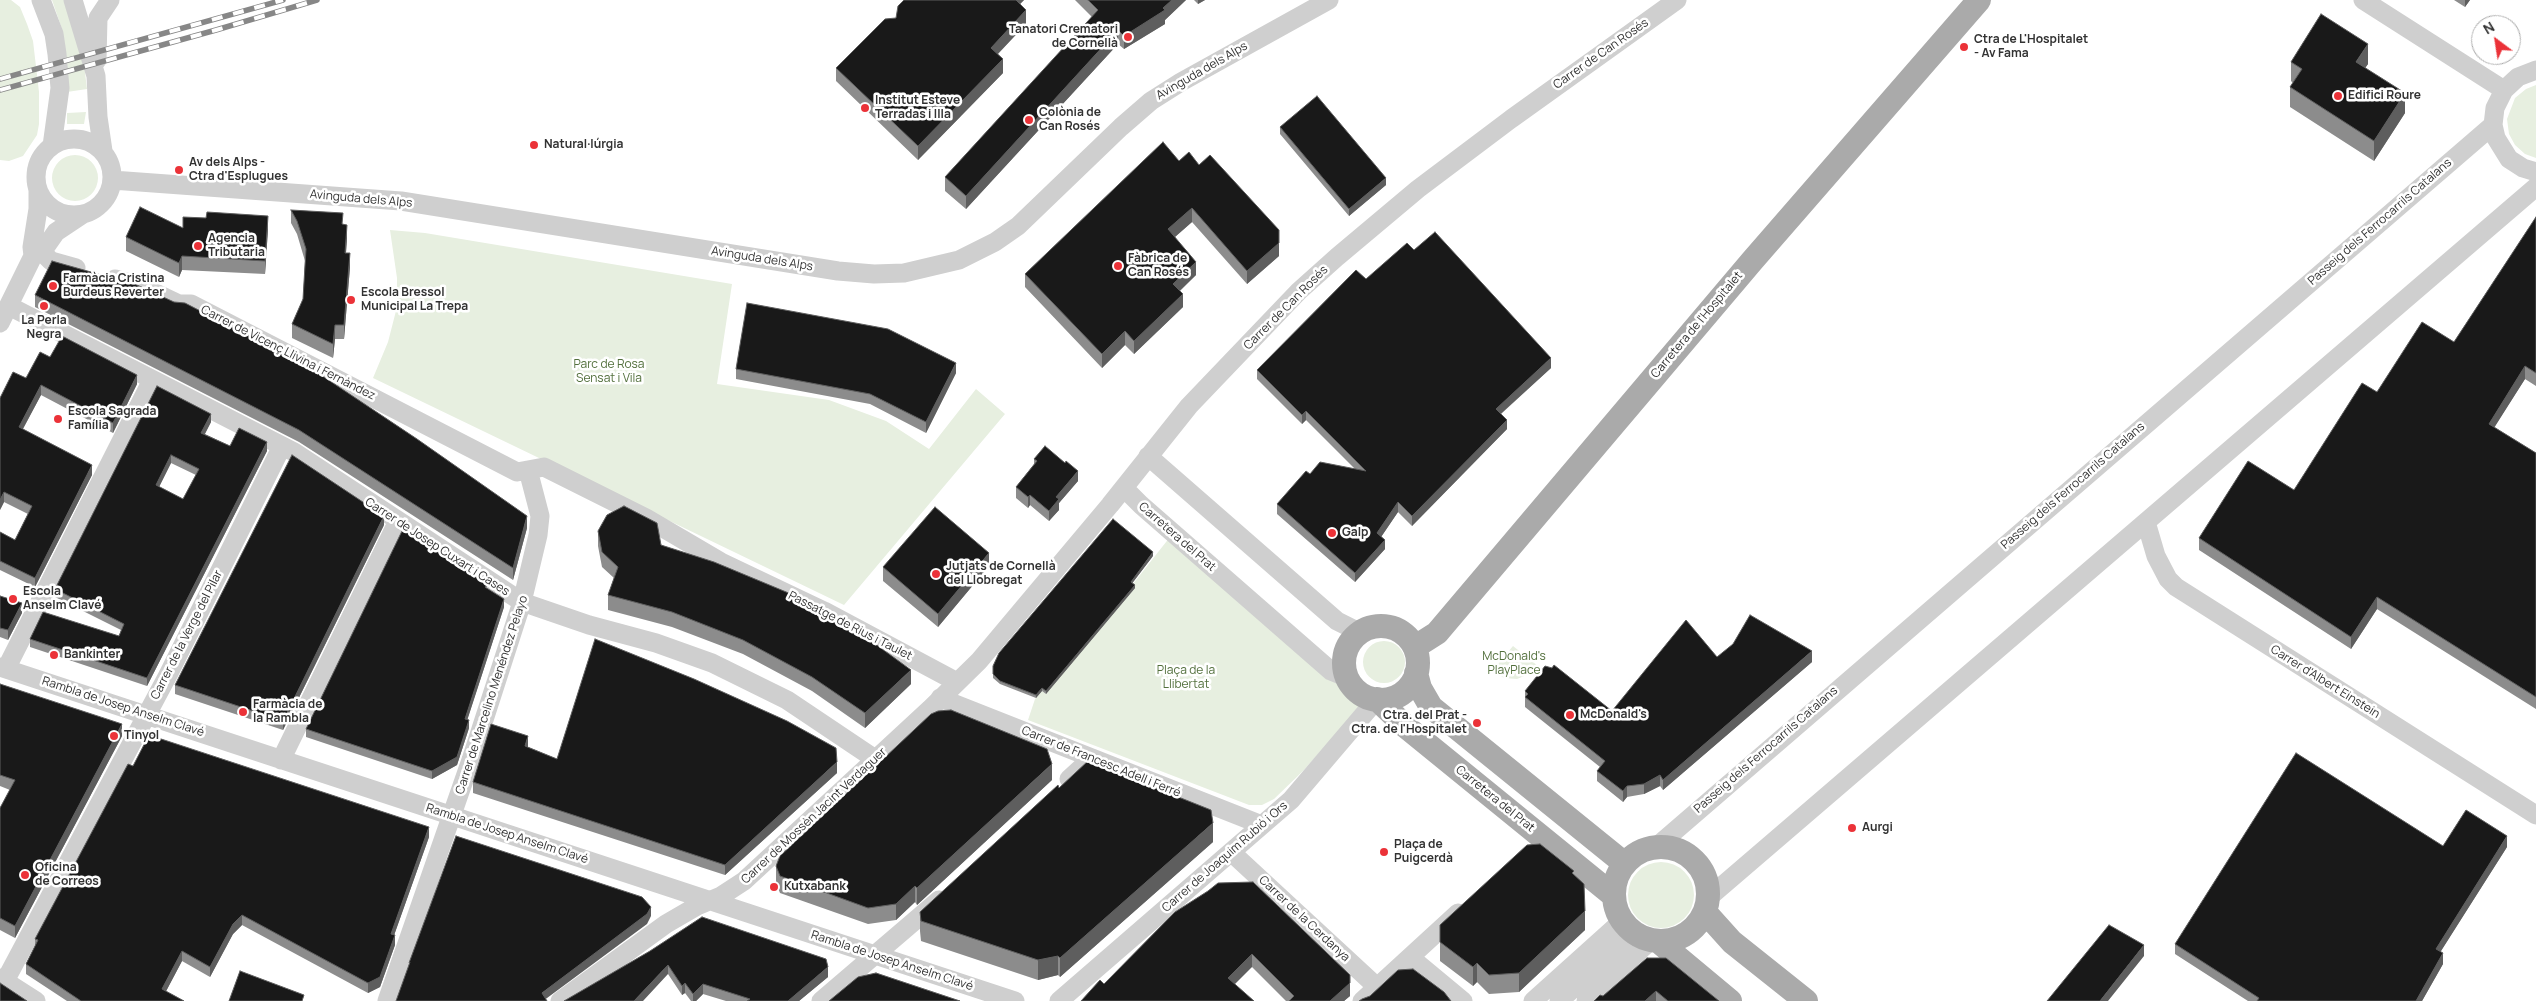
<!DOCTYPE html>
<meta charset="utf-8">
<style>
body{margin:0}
#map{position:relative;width:2536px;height:1001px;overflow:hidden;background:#fff;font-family:Manrope,sans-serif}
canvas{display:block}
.north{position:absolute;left:2471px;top:15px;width:50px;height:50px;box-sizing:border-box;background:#fff;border:1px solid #adadad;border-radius:50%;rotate:329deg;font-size:14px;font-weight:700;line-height:20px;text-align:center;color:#323232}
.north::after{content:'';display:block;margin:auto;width:18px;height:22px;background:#eb3238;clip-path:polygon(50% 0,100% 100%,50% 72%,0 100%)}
</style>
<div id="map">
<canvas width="2536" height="1001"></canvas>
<div class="north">N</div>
</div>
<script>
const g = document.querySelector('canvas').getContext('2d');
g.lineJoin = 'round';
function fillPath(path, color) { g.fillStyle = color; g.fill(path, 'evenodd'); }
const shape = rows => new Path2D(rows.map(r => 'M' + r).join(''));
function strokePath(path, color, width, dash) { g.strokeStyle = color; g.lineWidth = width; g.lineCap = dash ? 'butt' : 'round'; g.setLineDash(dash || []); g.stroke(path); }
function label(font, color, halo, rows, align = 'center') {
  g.font = font + ' Manrope,sans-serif'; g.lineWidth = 5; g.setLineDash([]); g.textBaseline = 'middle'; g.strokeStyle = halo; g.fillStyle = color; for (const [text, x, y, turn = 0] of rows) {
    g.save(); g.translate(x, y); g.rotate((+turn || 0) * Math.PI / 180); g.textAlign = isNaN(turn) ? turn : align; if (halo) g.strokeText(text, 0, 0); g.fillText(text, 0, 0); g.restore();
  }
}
fillPath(shape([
 [0,0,11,0,20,7,27,24,33,41,39,92,39,124,37,135,23,156,9,161,0,160],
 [52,0,68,0,82,48,87,89,67,92,62,29],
 [2536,85,2536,158,2525,154,2515,145,2509,134,2507,119,2515,98,2526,89],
 [86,112,84,124,67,124,67,113],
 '52 178a23 23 0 1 1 46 0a23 23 0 1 1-46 0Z',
 [390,230,425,233,732,284,717,384,829,400,886,421,929,449,976,389,1005,414,844,605,373,378,388,342,397,307,397,278],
 [1170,537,1358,700,1358,709,1303,771,1274,799,1262,805,1249,805,1028,720,1035,699,1042,691,1046,694],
 '1363 662a21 21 0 1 1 42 0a21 21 0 1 1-42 0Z',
 [1513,646,1538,666,1529,674,1517,679,1504,678,1492,671],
 '1628 895a33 33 0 1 1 66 0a33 33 0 1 1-66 0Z'
]), '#e7efe0');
strokePath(shape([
 [41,0,54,34,57,54,60,88,52,146],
 [73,0,96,76,98,117,103,151],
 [2363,0,2504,90],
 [97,60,98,18,110,0],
 [2536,70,2518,77,2504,90,2495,108,2493,125,2496,138,2509,159,2523,168,2536,172],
 '36 177a38 38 0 1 1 76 0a38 38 0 1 1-76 0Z',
 [112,180,401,201,838,271,874,274,904,273,959,260,995,242,1018,226,1121,127,1151,101,1181,82,1329,0],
 [42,252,51,261,76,268],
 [33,256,42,252,56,232,83,214],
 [115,279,141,286,179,304,191,304,517,472,544,467,646,518,721,562,824,611,957,682],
 [9,306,294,452,522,602,589,625,656,643,712,663,787,700,875,759],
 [0,323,33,256,32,247,38,209,38,191],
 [1148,456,1337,621,1361,633],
 [1124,488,1141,505,1331,671,1348,678],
 [2146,522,2156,556,2168,579,2176,587,2536,815],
 [0,667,1015,1001],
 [6,669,152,380],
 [940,698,1262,825],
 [281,760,398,521],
 [1069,779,1092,758],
 [1655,848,2493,125],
 [1231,852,1377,987],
 [1708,898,2536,187],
 [1410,957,1463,1001],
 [0,978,36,1001],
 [5,981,168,675,282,446],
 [387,1001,471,760,522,602,538,535,540,516,528,470],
 [560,1001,666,924,697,906,721,896,744,881,930,709,979,661,1110,505,1189,406,1299,291,1337,257,1418,189,1511,119,1677,0],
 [821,1001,939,900],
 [1059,1001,1291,800,1377,699],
 [1362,1001,1458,913],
 [1533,1001,1622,921],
 [1559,1001,1626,942],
 [1586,1001,1651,940]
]), '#cfcfcf', 19);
strokePath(shape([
 '1344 663a37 37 0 1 1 74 0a37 37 0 1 1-74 0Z',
 [1415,647,1437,633,1752,261,1979,0],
 [1416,673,1420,688,1431,707,1625,864],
 [1377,699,1405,726,1614,896],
 '1614 894a47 47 0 1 1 94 0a47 47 0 1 1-94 0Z',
 [1705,912,1732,942,1806,1001],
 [1658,941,1730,1001]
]), '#aaa', 24);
const rail = shape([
 [0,79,283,0],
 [0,90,216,30,317,0]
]);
strokePath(rail, '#878787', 5.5);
strokePath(rail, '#fff', 4, [11]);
fillPath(shape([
 [904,0,1024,0,1020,4,1026,24,998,54,1003,73,918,160,836,81,836,68,896,18],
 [1075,0,1186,0,1165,20,1165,24,1124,49,1118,44,966,209,945,191,945,177,1092,17],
 [1194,0,1205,0,1198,4],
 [2454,0,2470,0,2465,7],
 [2291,62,2368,64,2365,68,2405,113,2374,161,2290,107,2290,87,2293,83,2291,81],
 [1280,127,1386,185,1349,216,1280,134],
 [1179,161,1199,165,1279,256,1247,284,1192,222,1175,237,1196,275,1180,291,1183,307,1134,354,1125,345,1102,368,1025,287,1025,274],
 [291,210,343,224,347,238,346,253,350,267,344,339,335,339,333,358,292,338,292,324,303,299,305,261,297,234,291,223],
 [2536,217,2536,386,2525,379,2494,427,2536,453,2536,709,2377,609,2351,649,2199,550,2199,538,2294,490,2377,392,2454,342],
 [183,228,268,229,265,274,182,270,179,277,126,251,126,237],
 [1414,250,1551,368,1501,414,1507,429,1412,526,1398,512,1381,537,1385,549,1355,582,1277,514,1277,504,1310,474,1355,469,1306,420,1302,424,1257,379,1257,370],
 [35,295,527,528,513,580,299,442,35,307],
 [736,369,956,373,926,433,870,404,736,379],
 [26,378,137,384,113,433,41,395,23,429,92,475,35,587,0,570,0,532,15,540,28,514,4,502,0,510],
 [157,386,211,422,205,434,230,446,267,451,147,686,30,647,30,639,119,636,121,630,55,597,55,589],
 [171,463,196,475,183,499,159,487],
 [1034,459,1078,481,1059,503,1059,510,1049,521,1030,505,1028,508,1016,498,1016,487,1034,464],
 [384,525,283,730,175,694,175,685],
 [598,531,661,545,911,684,865,728,812,691,743,654,672,627,608,610,608,595,614,578,602,567,598,546],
 [1153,556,1132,583,1135,588,1046,694,1042,691,1036,698,1000,684,993,678,993,669],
 [989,566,938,627,883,581,883,567],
 [488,589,504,607,467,720,469,728,457,765,432,779,306,737,306,729],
 [0,596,22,613,8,640,0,637],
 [1717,657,1812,662,1663,790,1660,786,1644,794,1627,797,1623,802,1597,781,1597,771,1600,767,1525,707,1525,691,1612,711],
 [0,684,122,736,15,938,0,930,0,808,10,790,0,786],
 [528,747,557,759,837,773,725,875,473,793,473,782],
 [133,766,429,837,394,935,395,945,380,987,368,993,242,925,233,934,210,977,182,961,166,991,184,1001,67,1001,26,974,26,964,35,946,35,939],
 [1052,780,917,905,915,902,896,920,868,924,780,893,776,883,776,866],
 [1059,788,1213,842,1060,977,1058,975,1038,980,921,941,920,931,920,912],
 [2507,847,2440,952,2443,964,2422,1001,2248,1001,2175,954,2175,944],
 [1574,874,1585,930,1519,992,1489,994,1477,982,1473,986,1440,961,1440,925],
 [1175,912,1350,996,1344,1001,1286,1001,1252,967,1104,984],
 [650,951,828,977,799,1001,726,1001,703,994,696,1001,691,1001,685,993,682,995,668,974],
 [1647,958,1719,1001,1594,1001,1603,996]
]), '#8c8c8c');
fillPath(shape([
 [1013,0,1024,0,1013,11],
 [1172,0,1186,0,1165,20,1165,24,1124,49,1124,36,1163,8],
 [1198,0,1205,0,1198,4],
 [2465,0,2470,0,2465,7],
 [1026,10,1026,24,991,61,991,48],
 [1118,30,1118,44,966,209,966,196],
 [2368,44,2368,64,2356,81,2356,62],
 [1003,59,1003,73,918,160,918,146],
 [2405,93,2405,113,2374,161,2374,141],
 [1386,178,1386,185,1349,216,1349,209],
 [1192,208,1192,222,1168,243,1168,229],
 [268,216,268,229,265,274,265,261],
 [347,225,347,238,345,266,345,253],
 [1279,230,1279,256,1247,284,1247,271],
 [350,253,350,267,344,339,344,325],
 [182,256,182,270,179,277,179,263],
 [1196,262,1196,275,1173,297,1173,284],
 [1183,294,1183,307,1134,354,1134,341],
 [335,325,335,339,333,358,333,344],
 [1125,331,1125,345,1102,368,1102,354],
 [1551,358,1551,368,1496,418,1496,409],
 [956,363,956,373,926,433,926,422],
 [2525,366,2525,379,2489,436,2489,424],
 [137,375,137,384,113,433,113,423],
 [41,385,41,395,19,436,19,427],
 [1306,411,1306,420,1302,424,1302,415],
 [211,414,211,422,201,441,201,433],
 [1507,420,1507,429,1412,526,1412,516],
 [267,442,267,451,147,686,147,678],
 [171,455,171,463,156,493,156,485],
 [92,465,92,475,35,587,35,578],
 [1078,471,1078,481,1059,503,1059,510,1049,521,1049,511,1056,497],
 [4,492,4,502,0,510,0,500],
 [1030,495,1030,505,1028,508,1028,497],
 [1398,502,1398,512,1377,543,1377,533],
 [384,516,384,525,283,730,283,721],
 [527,516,527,528,513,580,513,568],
 [1385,540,1385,549,1355,582,1355,573],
 [1153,552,1153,556,1131,585,1131,582],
 [989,553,989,566,938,627,938,614],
 [1135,585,1135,588,1046,694,1046,691],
 [2377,597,2377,609,2351,649,2351,637],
 [504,599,504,607,465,727,465,719],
 [22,603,22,613,8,640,8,630],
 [1812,651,1812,662,1663,790,1663,780],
 [911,670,911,684,865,728,865,713],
 [1042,688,1042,691,1036,698,1036,695],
 [469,720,469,728,457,765,432,779,432,771],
 [122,724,122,736,15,938,15,926],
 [528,736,528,747,525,757,525,746],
 [837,762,837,773,725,875,725,865],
 [1052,764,1052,780,917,905,917,888],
 [1660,775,1660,786,1644,794,1644,784],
 [1627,786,1627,797,1623,802,1623,791],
 [1213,823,1213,842,1060,977,1060,958],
 [429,827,429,837,391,944,391,934],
 [2507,836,2507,847,2436,959,2436,949],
 [915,886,915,902,896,920,896,904],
 [651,907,651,916,647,924,543,1001,542,993],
 [1585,911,1585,930,1519,992,1519,973],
 [242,915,242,925,233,934,210,977,210,967,233,924],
 [395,935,395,945,380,987,368,993,368,983],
 [2144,945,2144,956,2108,1001,2100,1001],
 [182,951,182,961,162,999,162,989],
 [2443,953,2443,964,2422,1001,2416,1001],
 [1252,954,1252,967,1228,991,1228,978],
 [1058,956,1058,975,1038,980,1038,960],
 [1477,963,1477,982,1473,986,1473,967],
 [668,965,668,974,643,1001,634,1001],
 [828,967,828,977,799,1001,788,1001],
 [1350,975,1350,996,1344,1001,1330,1001],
 [685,983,685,993,682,995,682,986],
 [703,984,703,994,696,1001,693,1001,693,994],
 [1656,991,1656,1001,1645,1001]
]), '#5e5e5e');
const building = shape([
 [904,0,1016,0,1026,10,991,48,1003,59,918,146,836,68,885,19,896,18,898,6,904,0],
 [1088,0,1172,0,1163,8,1165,10,1124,36,1118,30,966,196,945,177,1098,10,1088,0],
 [2321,14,2368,44,2356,62,2405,93,2374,141,2290,87,2302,69,2291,62,2321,14],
 [1317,96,1386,178,1349,209,1280,127,1317,96],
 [1163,142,1179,161,1189,152,1199,165,1210,155,1279,230,1279,243,1247,271,1192,208,1168,229,1196,262,1173,284,1183,294,1134,341,1125,331,1102,354,1025,274,1163,142],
 [140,207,183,228,183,217,206,218,207,212,268,216,265,261,182,256,179,263,126,237,140,207],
 [291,210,343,213,342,224,347,225,345,253,350,253,344,325,335,325,333,344,292,324,303,299,306,249,297,221,291,210],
 [2536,217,2536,373,2525,366,2489,424,2536,453,2536,697,2377,597,2351,637,2199,538,2248,461,2294,490,2362,383,2377,392,2422,322,2454,342,2536,217],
 [1435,232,1551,358,1496,409,1507,420,1412,516,1398,502,1377,533,1385,540,1355,573,1277,504,1306,471,1310,474,1320,462,1366,471,1306,411,1302,415,1257,370,1356,270,1366,279,1407,243,1414,250,1435,232],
 [52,261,137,285,174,302,185,303,312,369,417,439,527,516,513,568,299,430,35,295,52,261],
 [747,303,888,329,956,363,926,422,870,394,736,369,747,303],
 [62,336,137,375,113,423,41,385,19,427,92,465,35,578,0,561,0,532,15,540,32,506,4,492,0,500,0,398,13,372,26,378,40,352,50,357,62,336],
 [157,386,211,414,201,433,230,446,239,428,267,442,147,678,30,639,43,612,119,636,124,624,55,589,157,386],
 [171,455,199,469,183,499,156,485,171,455],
 [1045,446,1065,463,1066,461,1078,471,1056,497,1059,499,1049,511,1030,495,1028,497,1016,487,1037,461,1034,459,1045,446],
 [292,455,384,516,283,721,175,685,292,455],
 [624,506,657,523,661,545,714,562,791,594,863,635,911,670,865,713,812,677,743,640,672,612,608,595,618,567,602,552,598,531,607,515,624,506],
 [935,507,989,553,938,614,883,567,935,507],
 [1113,519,1153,552,1131,582,1135,585,1046,691,1042,688,1036,695,1000,681,993,674,993,666,999,653,1113,519],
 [403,529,488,585,485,587,504,599,465,719,469,720,457,757,432,771,306,729,403,529],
 [0,596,22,603,8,630,0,628,0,596],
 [1750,615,1812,651,1663,780,1660,775,1644,784,1627,786,1623,791,1597,771,1605,761,1525,697,1528,694,1525,691,1545,666,1552,668,1554,665,1612,711,1686,620,1717,657,1733,644,1750,615],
 [595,639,694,679,787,721,836,748,837,762,725,865,473,782,491,724,528,736,525,746,557,759,595,639],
 [0,684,122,724,15,926,0,918,0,808,15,780,0,775,0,684],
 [951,710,1047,749,1052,764,917,888,915,886,896,904,868,908,780,876,776,866,780,856,931,714,938,711,951,710],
 [149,735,429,827,391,934,395,935,380,977,368,983,242,915,233,924,210,967,182,951,162,989,184,1001,81,1001,26,964,38,940,35,939,128,764,133,766,149,735],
 [2296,753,2443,846,2466,810,2507,836,2436,949,2443,953,2416,1001,2257,1001,2259,998,2175,944,2296,753],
 [1088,761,1211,810,1213,823,1060,958,1058,956,1038,960,921,921,920,912,1058,785,1059,788,1088,761],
 [456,836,642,897,651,907,647,914,542,993,547,1001,396,1001,410,962,409,963,456,836],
 [1540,844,1574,871,1572,873,1584,884,1585,911,1519,973,1489,975,1477,963,1473,967,1440,942,1440,925,1527,845,1540,844],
 [1253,882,1350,975,1350,983,1330,1001,1289,1001,1294,996,1252,954,1228,978,1254,1001,1081,1001,1100,980,1104,984,1175,912,1208,891,1218,883,1253,882],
 [702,917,826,959,828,967,788,1001,747,1001,750,999,703,984,693,994,685,983,682,986,668,965,634,1001,564,1001,650,951,702,917],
 [2109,925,2144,945,2100,1001,2047,1001,2109,925],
 [1647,958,1666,958,1719,1001,1668,1001,1656,991,1645,1001,1594,1001,1600,995,1603,996,1647,958],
 [1413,969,1444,992,1451,1001,1359,1001,1362,999,1370,996,1398,970,1413,969],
 [240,971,304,995,302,1001,229,1001,240,971],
 [876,973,960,1001,829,1001,858,977,876,973],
 [0,983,27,1001,0,1001,0,983]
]);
fillPath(building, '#191919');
strokePath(building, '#5e5e5e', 1);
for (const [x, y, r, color] of [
 [1128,37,5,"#eb3238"],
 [1964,47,5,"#eb3238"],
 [2338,96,5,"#eb3238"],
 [865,108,5,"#eb3238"],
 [1029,120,5,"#eb3238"],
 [534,145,5,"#eb3238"],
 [179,170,5,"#eb3238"],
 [198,246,5,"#eb3238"],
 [1118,266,5,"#eb3238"],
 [53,286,5,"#eb3238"],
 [351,300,5,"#eb3238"],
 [44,306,5,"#eb3238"],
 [58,419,5,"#eb3238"],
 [1332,533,5,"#eb3238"],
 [936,574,5,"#eb3238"],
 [13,599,5,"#eb3238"],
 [54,655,5,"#eb3238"],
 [243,712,5,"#eb3238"],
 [1570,715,5,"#eb3238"],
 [1477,723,5,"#eb3238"],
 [114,736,5,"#eb3238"],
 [1852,828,5,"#eb3238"],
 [1384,852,5,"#eb3238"],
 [25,875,5,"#eb3238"],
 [774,887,5,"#eb3238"]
]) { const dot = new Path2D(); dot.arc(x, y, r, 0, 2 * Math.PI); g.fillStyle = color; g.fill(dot); strokePath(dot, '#fff', 2); }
label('bold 12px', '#323232', '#fff', [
 ["Tanatori Crematori",1118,30,"right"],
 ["de Cornellà",1118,44,"right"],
 ["Ctra de L'Hospitalet",1974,40],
 ["- Av Fama",1974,54],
 ["Edifici Roure",2348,96],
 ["Institut Esteve",875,101],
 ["Terradas i Illa",875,115],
 ["Colònia de",1039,113],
 ["Can Rosés",1039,127],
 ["Natural·lúrgia",544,145],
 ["Av dels Alps -",189,163],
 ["Ctra d'Esplugues",189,177],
 ["Agencia",208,239],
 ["Tributaria",208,253],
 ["Fàbrica de",1128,259],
 ["Can Rosés",1128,273],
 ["Farmàcia Cristina",63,279],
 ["Burdeus Reverter",63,293],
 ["Escola Bressol",361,293],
 ["Municipal La Trepa",361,307],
 ["La Perla",44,321,"center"],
 ["Negra",44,335,"center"],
 ["Escola Sagrada",68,412],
 ["Família",68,426],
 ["Galp",1342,533],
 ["Jutjats de Cornellà",946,567],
 ["del Llobregat",946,581],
 ["Escola",23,592],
 ["Anselm Clavé",23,606],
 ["Bankinter",64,655],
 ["Farmàcia de",253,705],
 ["la Rambla",253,719],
 ["McDonald's",1580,715],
 ["Ctra. del Prat -",1467,716,"right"],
 ["Ctra. de l'Hospitalet",1467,730,"right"],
 ["Tinyol",124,736],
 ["Aurgi",1862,828],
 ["Plaça de",1394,845],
 ["Puigcerdà",1394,859],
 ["Oficina",35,868],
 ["de Correos",35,882],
 ["Kutxabank",784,887]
], 'left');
label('12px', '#323232', '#fff', [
 ["Carrer de Can Rosés",1601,54,-35],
 ["Avinguda dels Alps",1202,71,-30],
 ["Avinguda dels Alps",361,199,5],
 ["Passeig dels Ferrocarrils Catalans",2380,222,-41],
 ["Avinguda dels Alps",762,259,9],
 ["Carrer de Can Rosés",1286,308,-45],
 ["Carretera de l'Hospitalet",1697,325,-50],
 ["Carrer de Vicenç Llivina i Fernàndez",288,353,27],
 ["Passeig dels Ferrocarrils Catalans",2073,486,-41],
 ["Carretera del Prat",1177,537,41],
 ["Carrer de Josep Cuxart i Cases",437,547,33],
 ["Passatge de Rius i Taulet",850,626,27],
 ["Carrer de la Verge del Pilar",187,635,-63],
 ["Carrer d'Albert Einstein",2325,682,32],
 ["Carrer de Marcelino Menéndez Pelayo",492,695,-72],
 ["Rambla de Josep Anselm Clavé",123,707,18],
 ["Passeig dels Ferrocarrils Catalans",1766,750,-41],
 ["Carrer de Francesc Adell i Ferré",1101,762,22],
 ["Carretera del Prat",1495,799,39],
 ["Carrer de Mossèn Jacint Verdaguer",814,816,-43],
 ["Rambla de Josep Anselm Clavé",507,834,18],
 ["Carrer de Joaquim Rubió i Ors",1225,857,-41],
 ["Carrer de la Cerdanya",1304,919,43],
 ["Rambla de Josep Anselm Clavé",892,961,18]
]);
label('12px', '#53703d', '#fff', [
 ["Parc de Rosa",609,365],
 ["Sensat i Vila",609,379],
 ["McDonald's",1514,657],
 ["PlayPlace",1514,671],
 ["Plaça de la",1186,671],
 ["Llibertat",1186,685]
]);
</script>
